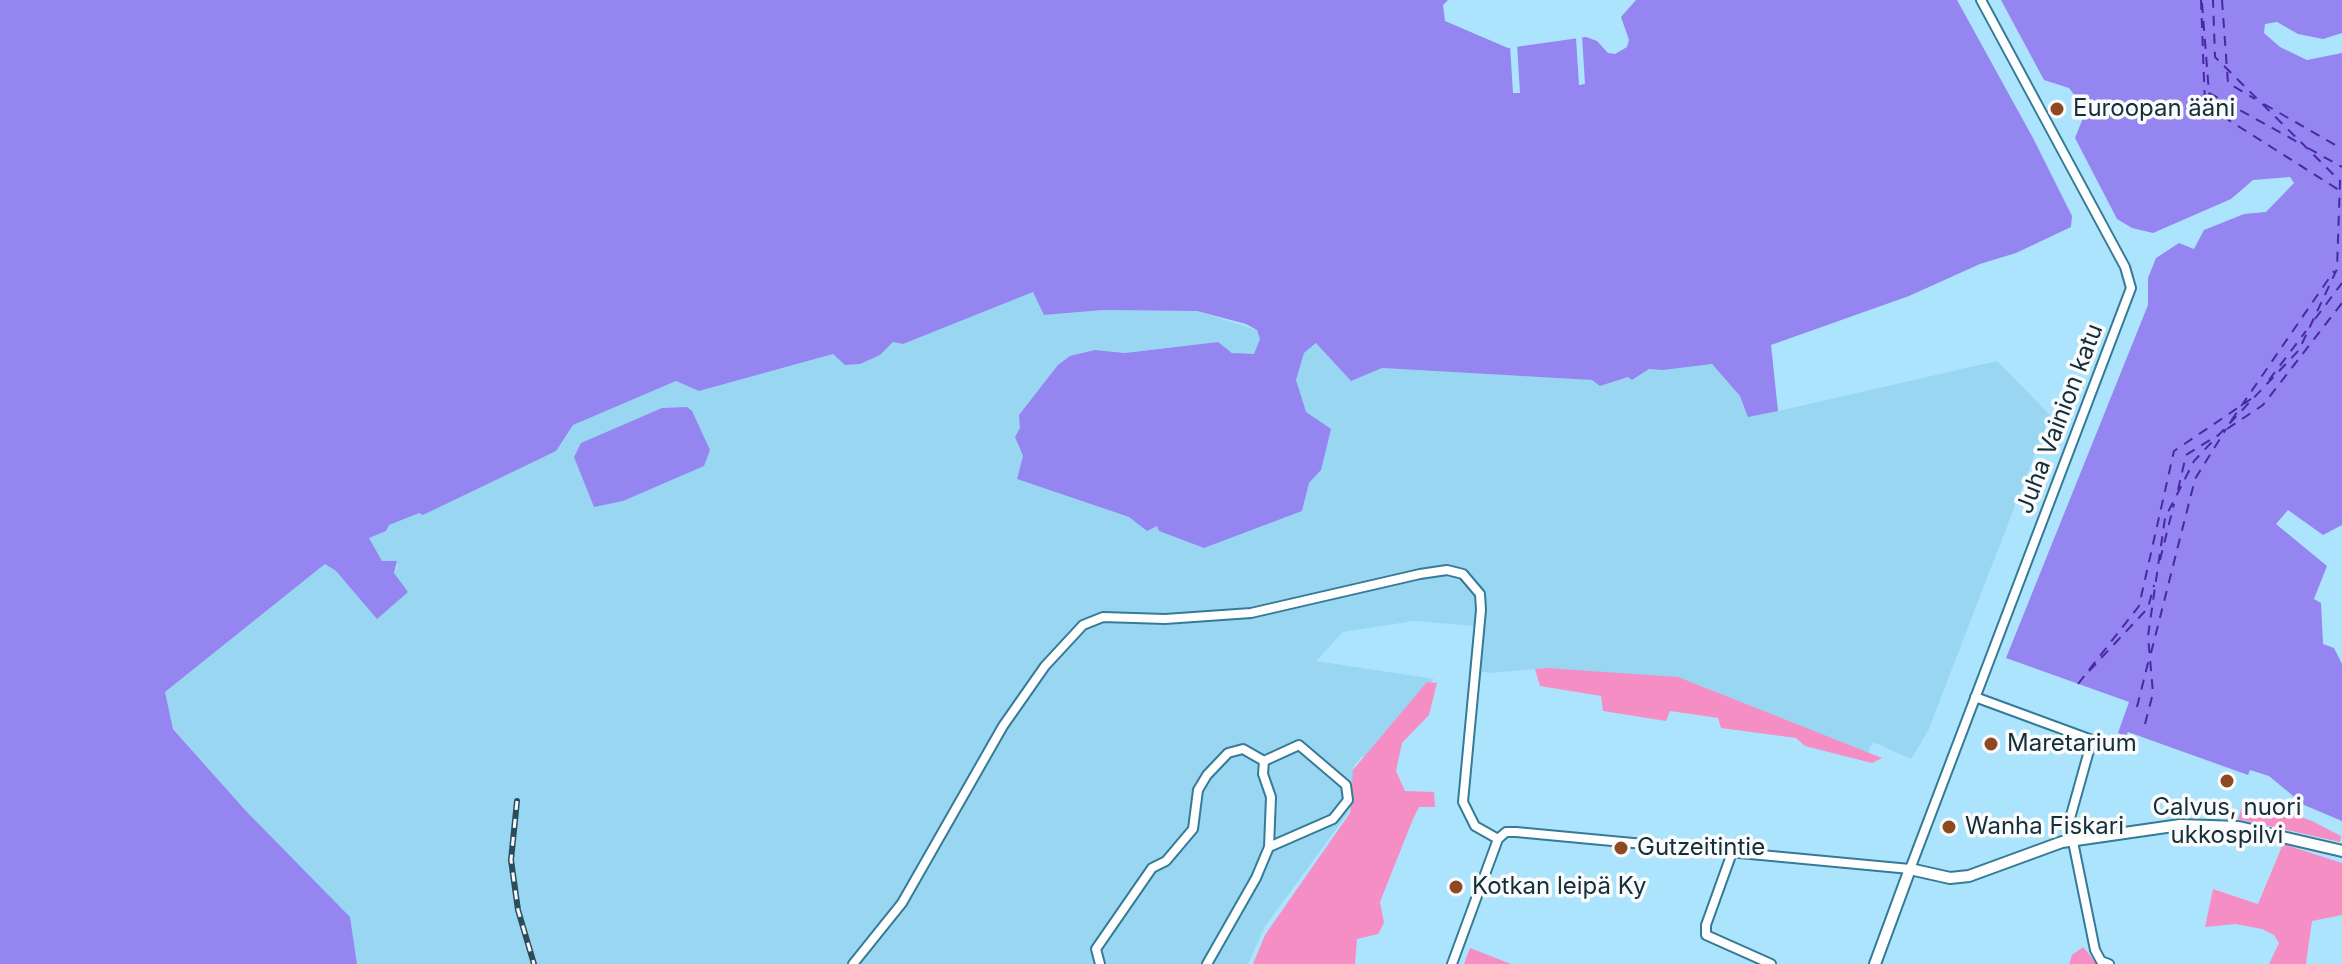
<!DOCTYPE html>
<meta charset="utf-8">
<style>
body{margin:0}
canvas{display:block;background:#ade4fd}
</style>
<canvas width="2342" height="964"></canvas>
<script>
const g = document.querySelector('canvas').getContext('2d');
g.lineJoin = 'round';
function fillPath(path, color) { g.fillStyle = color; g.fill(path, 'evenodd'); }
const shape = rows => new Path2D(rows.map(r => 'M' + r).join(''));
function strokePath(path, color, width, dash) { g.strokeStyle = color; g.lineWidth = width; g.lineCap = dash ? 'butt' : 'round'; g.setLineDash(dash || []); g.stroke(path); }
function label(font, color, halo, rows, align = 'center') {
  g.font = font + ' Inter,sans-serif'; g.lineWidth = 7; g.setLineDash([]); g.textBaseline = 'middle'; g.strokeStyle = halo; g.fillStyle = color; for (const [text, x, y, turn = 0] of rows) {
    g.save(); g.translate(x, y); g.rotate((+turn || 0) * Math.PI / 180); g.textAlign = isNaN(turn) ? turn : align; if (halo) g.strokeText(text, 0, 0); g.fillText(text, 0, 0); g.restore();
  }
}
fillPath(shape([
 [1033,292,1045,315,1103,310,1197,311,1257,330,1260,339,1254,354,1244,356,1223,349,1218,342,1125,353,1095,350,1021,428,1018,446,1023,456,1017,479,1129,517,1147,531,1157,526,1159,531,1204,548,1302,511,1309,483,1321,470,1296,380,1304,353,1317,343,1351,381,1382,368,1592,380,1600,386,1628,377,1632,380,1649,369,1663,370,1712,364,1740,396,1778,411,1997,361,2050,415,1928,731,1911,759,1873,742,1866,756,1547,668,1490,673,1469,669,1474,626,1414,621,1343,632,1316,661,1434,679,1373,757,1361,757,1353,767,1354,797,1348,813,1265,926,1248,964,357,964,350,917,246,811,173,728,165,692,319,569,325,564,336,571,377,618,398,565,382,561,369,538,386,531,389,525,556,451,573,425,676,381,699,391,833,354,880,355,893,342,903,344]
]), '#99d6f1');
fillPath(shape([
 [1547,668,1678,677,1882,758,1872,763,1805,746,1796,738,1721,728,1718,718,1670,711,1666,721,1603,711,1601,696,1540,686,1535,669],
 [1427,682,1437,683,1429,715,1402,743,1396,771,1405,791,1434,792,1435,807,1419,807,1413,819,1380,902,1384,923,1378,934,1357,939,1355,964,1253,964,1265,935,1350,813,1353,770],
 [2244,801,2274,816,2277,808,2312,821,2341,836,2340,842,2238,819],
 [2283,844,2342,863,2342,915,2312,921,2306,964,2269,964,2279,943,2274,935,2262,929,2235,924,2205,927,2213,889,2258,904],
 [2083,947,2097,964,2069,964,2072,955],
 [1470,948,1511,964,1464,964]
]), '#f68ec6');
fillPath(shape([
 [0,0,1448,0,1443,5,1445,21,1508,48,1586,37,1597,41,1608,53,1615,54,1627,47,1629,40,1621,17,1636,0,1957,0,2033,138,2072,216,2071,227,2016,253,1980,264,1909,296,1771,345,1778,411,1748,417,1740,396,1712,364,1663,370,1649,369,1632,380,1628,377,1600,386,1592,380,1382,368,1351,381,1316,343,1304,353,1296,380,1306,412,1331,429,1321,470,1309,483,1302,511,1204,548,1159,531,1157,526,1147,531,1129,517,1017,479,1023,456,1015,437,1020,428,1019,415,1058,365,1070,356,1095,350,1125,353,1218,342,1232,353,1254,354,1260,339,1257,330,1246,324,1197,311,1103,310,1044,315,1033,292,903,344,893,342,880,355,860,364,845,365,833,354,699,391,676,381,573,425,556,451,423,515,419,513,389,525,386,531,369,538,382,561,397,561,394,573,408,592,377,619,336,571,325,564,165,692,173,729,246,811,350,917,357,964,0,964],
 [2001,0,2342,0,2342,33,2323,39,2298,34,2277,22,2265,24,2264,33,2280,47,2307,60,2342,53,2342,525,2323,535,2288,510,2276,524,2327,566,2314,599,2321,603,2323,644,2334,648,2342,664,2342,821,2304,805,2269,776,2250,770,2248,775,2128,732,2126,736,2118,733,2129,702,2006,658,2148,305,2148,278,2156,258,2179,243,2194,249,2204,230,2244,214,2266,212,2294,183,2290,177,2253,180,2231,199,2153,233,2132,228,2117,219,2075,138,2083,118,2079,101,2069,88,2044,80],
 [687,407,692,411,710,450,704,466,623,501,594,507,574,457,581,443,662,408]
]), '#9485f1');
fillPath(shape([
 [1582,36,1585,84,1579,85,1576,38],
 [1517,44,1520,93,1513,93,1510,45]
]), '#ade4fd');
strokePath(shape([
 [2201,0,2205,105,2342,192],
 [2222,0,2228,83,2255,99],
 [2202,3,2209,93,2303,145],
 [2264,104,2342,149],
 [2308,148,2342,167],
 [2315,319,2342,283],
 [2269,380,2306,331],
 [2231,421,2334,271],
 [2227,429,2263,405,2342,303],
 [2178,490,2186,455,2218,435],
 [2160,560,2174,504],
 [2151,653,2195,479,2226,429],
 [2089,671,2148,608,2154,585],
 [2078,684,2139,606,2174,451,2251,399],
 [2137,707,2149,659],
 [2145,724,2153,693,2148,636,2165,518,2194,461,2299,350,2337,269,2340,181,2215,57,2213,0]
]), '#4a28a5', 2, [10, 8]);
const minor = shape([
 [1975,697,2092,740,2069,822,2095,950,2101,961,2109,964],
 [1498,839,1506,832,1516,832,1910,869,2131,288,2125,267,1981,0],
 [1733,850,1706,925,1706,935,1771,964],
 [853,964,902,903,1003,726,1045,666,1083,625,1103,617,1165,619,1251,613,1420,574,1447,570,1463,574,1480,594,1481,610,1463,802,1475,826,1498,839],
 [1100,964,1096,949,1152,868,1166,861,1193,829,1198,790,1207,775,1228,753,1243,749,1264,761],
 [1207,964,1256,878,1269,847,1271,797,1263,774,1264,761,1299,745,1346,785,1348,800,1333,819,1269,847],
 [1452,964,1498,839]
]);
const tertiary = shape([
 [1875,964,1910,869,1950,878,1969,876,2062,842,2180,825,2239,827,2342,851]
]);
strokePath(minor, '#357b97', 12);
strokePath(tertiary, '#357b97', 14);
strokePath(minor, '#fff', 8);
strokePath(tertiary, '#fff', 10);
const rail = shape([
 [517,801,511,860,518,910,534,964]
]);
strokePath(rail, '#2b4d5b', 6);
strokePath(rail, '#fbfbfb', 3, [9]);
for (const [x, y, r, color] of [
 [2057,109,8,"#8f4921"],
 [1991,744,8,"#8f4921"],
 [2227,781,8,"#8f4921"],
 [1949,827,8,"#8f4921"],
 [1621,848,8,"#8f4921"],
 [1456,887,8,"#8f4921"]
]) { const dot = new Path2D(); dot.arc(x, y, r, 0, 2 * Math.PI); g.fillStyle = color; g.fill(dot); strokePath(dot, '#fbfbfb', 3); }
label('24px', '#122f3b', '#fbfbfb', [
 ["Euroopan ääni",2073,109],
 ["Maretarium",2007,744],
 ["Calvus, nuori",2227,808,"center"],
 ["ukkospilvi",2227,836,"center"],
 ["Wanha Fiskari",1965,827],
 ["Gutzeitintie",1637,848],
 ["Kotkan leipä Ky",1472,887]
], 'left');
label('24px', '#122f3b', '#fbfbfb', [
 ["Juha Vainion katu",2060,419,-69]
]);
</script>
